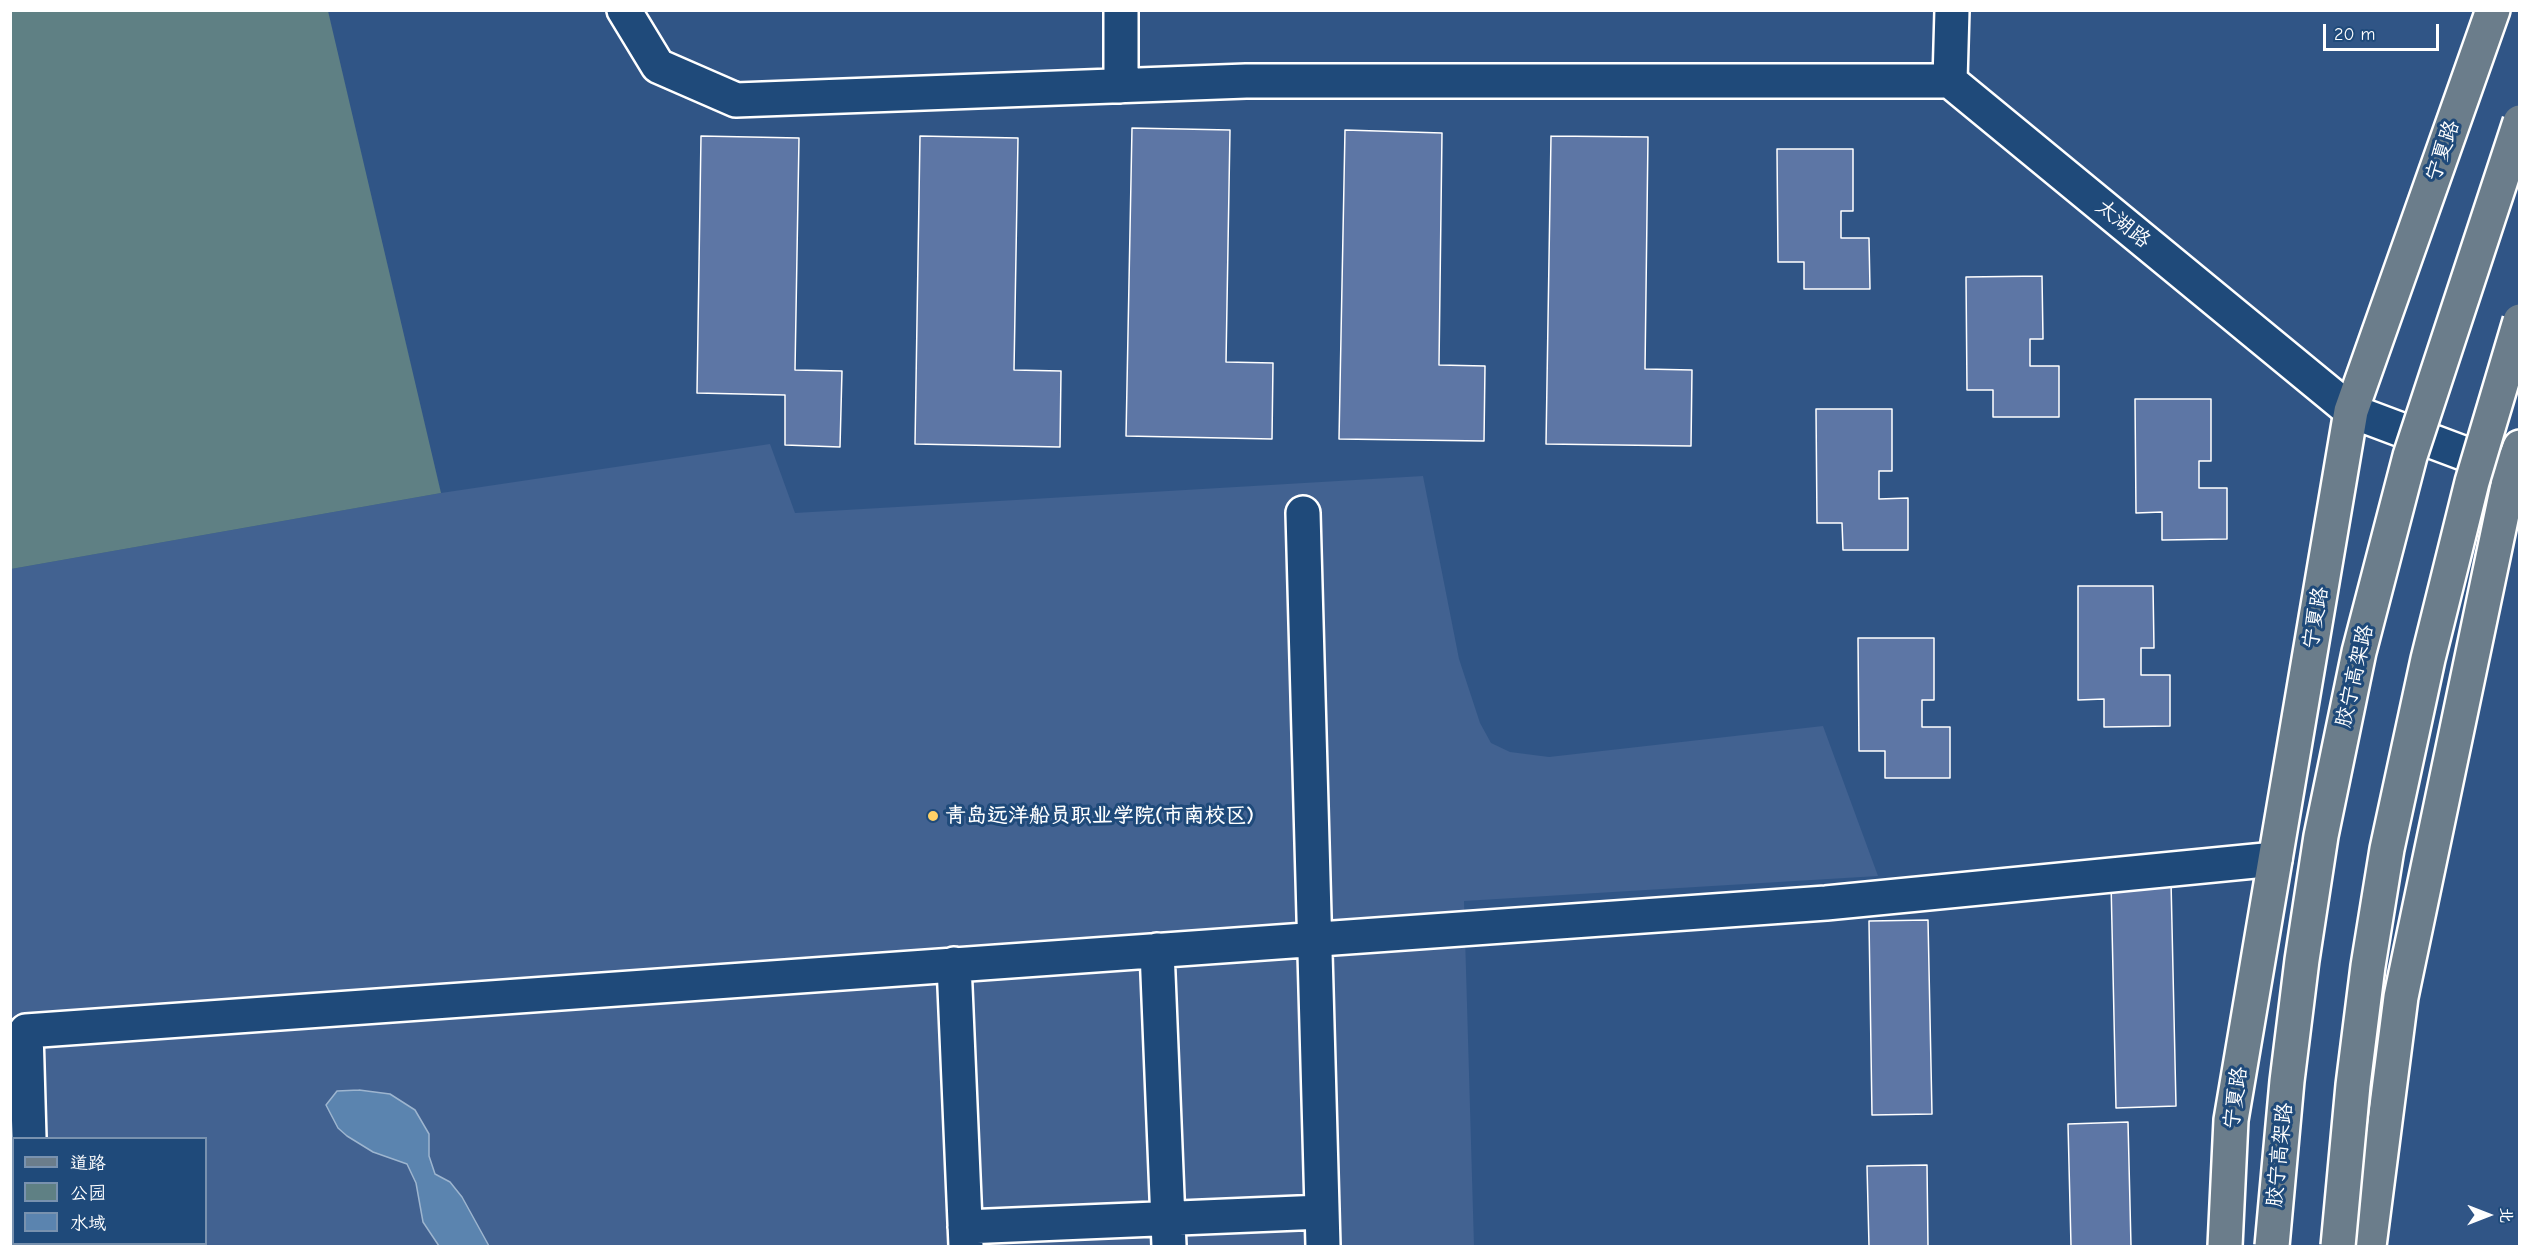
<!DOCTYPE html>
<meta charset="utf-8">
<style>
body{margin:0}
#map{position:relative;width:2530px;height:1257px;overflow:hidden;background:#305586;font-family:"Comic Neue","LXGW WenKai TC",sans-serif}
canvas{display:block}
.frame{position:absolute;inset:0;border:12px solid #fff;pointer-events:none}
.legend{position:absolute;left:12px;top:1137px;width:195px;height:108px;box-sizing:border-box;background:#1f4a7a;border:2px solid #7992af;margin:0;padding:8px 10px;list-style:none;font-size:18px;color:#fff}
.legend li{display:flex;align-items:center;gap:12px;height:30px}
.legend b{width:30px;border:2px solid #7992af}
.north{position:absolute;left:2458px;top:1185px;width:60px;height:60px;-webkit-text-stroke:4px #1f4a7a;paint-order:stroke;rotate:90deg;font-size:16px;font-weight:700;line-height:24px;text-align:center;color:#fff}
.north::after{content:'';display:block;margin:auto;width:21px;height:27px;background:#fff;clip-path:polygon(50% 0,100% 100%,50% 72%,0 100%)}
.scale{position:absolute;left:2323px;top:24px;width:116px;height:27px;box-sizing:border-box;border:3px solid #fff;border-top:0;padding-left:8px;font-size:18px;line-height:21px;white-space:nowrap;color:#fff;-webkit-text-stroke:4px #1f4a7a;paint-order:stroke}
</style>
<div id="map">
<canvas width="2530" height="1257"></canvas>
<div class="frame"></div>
<ul class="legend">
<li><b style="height:8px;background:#6b7d8b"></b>道路</li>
<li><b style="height:16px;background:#5f8084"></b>公园</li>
<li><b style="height:16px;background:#5b84af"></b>水域</li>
</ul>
<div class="north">北</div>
<div class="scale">20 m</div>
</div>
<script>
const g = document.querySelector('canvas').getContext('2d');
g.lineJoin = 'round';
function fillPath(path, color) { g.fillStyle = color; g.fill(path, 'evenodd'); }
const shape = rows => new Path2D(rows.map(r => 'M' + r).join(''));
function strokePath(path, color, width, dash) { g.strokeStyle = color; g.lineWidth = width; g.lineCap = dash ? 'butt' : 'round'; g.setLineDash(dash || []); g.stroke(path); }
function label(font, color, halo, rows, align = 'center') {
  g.font = font + ' "Comic Neue","LXGW WenKai TC",sans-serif'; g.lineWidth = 6; g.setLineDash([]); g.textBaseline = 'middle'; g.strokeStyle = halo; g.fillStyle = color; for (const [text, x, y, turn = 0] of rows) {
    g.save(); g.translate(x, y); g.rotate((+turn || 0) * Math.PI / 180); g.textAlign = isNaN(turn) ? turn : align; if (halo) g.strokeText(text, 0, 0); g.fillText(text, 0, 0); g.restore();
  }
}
fillPath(shape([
 [770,444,795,513,1423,476,1459,659,1480,723,1491,743,1510,752,1549,757,1823,726,1878,876,1464,901,1474,1246,11,1246,11,569,441,493],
 [14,1138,206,1138,206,1244,14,1244]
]), '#426291');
fillPath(shape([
 [11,10,328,11,441,493,11,569]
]), '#5f8084');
const water = shape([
 [359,1090,390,1094,415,1110,429,1134,429,1156,435,1174,450,1182,462,1197,489,1246,439,1246,423,1222,416,1183,407,1164,373,1152,347,1136,338,1128,326,1105,337,1091,359,1090]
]);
fillPath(water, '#5b84af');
strokePath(water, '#9db5cf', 1.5);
const building = shape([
 [1132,128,1230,130,1226,362,1273,363,1272,439,1126,436,1132,128],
 [1345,130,1442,133,1439,365,1485,366,1484,441,1339,439,1345,130],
 [701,136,799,138,795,370,842,371,840,447,785,445,785,395,697,393,701,136],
 [920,136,1018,138,1014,370,1061,371,1060,447,915,444,920,136],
 [1551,136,1648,137,1645,369,1692,370,1691,446,1546,444,1551,136],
 [1777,149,1853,149,1853,211,1841,211,1841,238,1869,238,1870,289,1804,289,1804,262,1778,262,1777,149],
 [2042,276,2043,339,2030,339,2030,366,2059,366,2059,417,1993,417,1993,390,1967,390,1966,277,2042,276],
 [2135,399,2211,399,2211,461,2199,461,2199,488,2227,488,2227,539,2162,540,2162,512,2136,513,2135,399],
 [1816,409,1892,409,1892,471,1879,471,1879,499,1908,498,1908,550,1843,550,1842,523,1817,523,1816,409],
 [2078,586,2153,586,2154,648,2141,648,2141,675,2170,675,2170,726,2104,727,2104,699,2078,700,2078,586],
 [1858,638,1934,638,1934,700,1922,700,1922,727,1950,727,1950,778,1885,778,1885,751,1859,751,1858,638],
 [2171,881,2176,1106,2116,1108,2111,882,2171,881],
 [1928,920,1932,1114,1872,1115,1869,921,1928,920],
 [2128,1122,2131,1246,2071,1246,2068,1124,2128,1122],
 [1927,1165,1928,1246,1869,1246,1867,1166,1927,1165]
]);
fillPath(building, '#5d76a5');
strokePath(building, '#fff', 1.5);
const minor = shape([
 [624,10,658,66,736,100,1246,81,1950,81],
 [1121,10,1121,86],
 [1952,10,1950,81,2351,411,2511,471,2520,471],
 [1303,513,1323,1246],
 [1157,950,1169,1246],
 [954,964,966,1246],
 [29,1138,26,1031,1826,903,2275,859],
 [965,1227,1322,1212],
 [32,1244,32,1246]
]);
const major = shape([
 [2225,1246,2231,1120,2351,411,2493,10],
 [2369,1246,2401,997,2511,471,2520,447]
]);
strokePath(minor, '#fff', 38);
strokePath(major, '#fff', 38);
strokePath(minor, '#1f4a7a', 33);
strokePath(major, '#6b7d8b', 33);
const highwayBridge = shape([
 [2272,1246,2287,1081,2302,960,2321,836,2359,652,2410,456,2520,122],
 [2338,1246,2353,1085,2368,966,2387,849,2428,659,2472,482,2520,321]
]);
strokePath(highwayBridge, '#fff', 38, []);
strokePath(highwayBridge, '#6b7d8b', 33);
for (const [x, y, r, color] of [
 [933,816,6,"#ffd166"]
]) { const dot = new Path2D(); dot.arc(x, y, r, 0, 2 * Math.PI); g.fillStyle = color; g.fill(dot); strokePath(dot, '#1f4a7a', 2); }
label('21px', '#fff', '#1f4a7a', [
 ["宁夏路",2443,151,-71],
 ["太湖路",2123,224,39],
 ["宁夏路",2316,618,-80],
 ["胶宁高架路",2355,676,-77],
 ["宁夏路",2236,1098,-82],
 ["胶宁高架路",2280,1155,-84]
]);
label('bold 21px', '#fff', '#1f4a7a', [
 ["青岛远洋船员职业学院(市南校区)",945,816]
], 'left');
</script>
